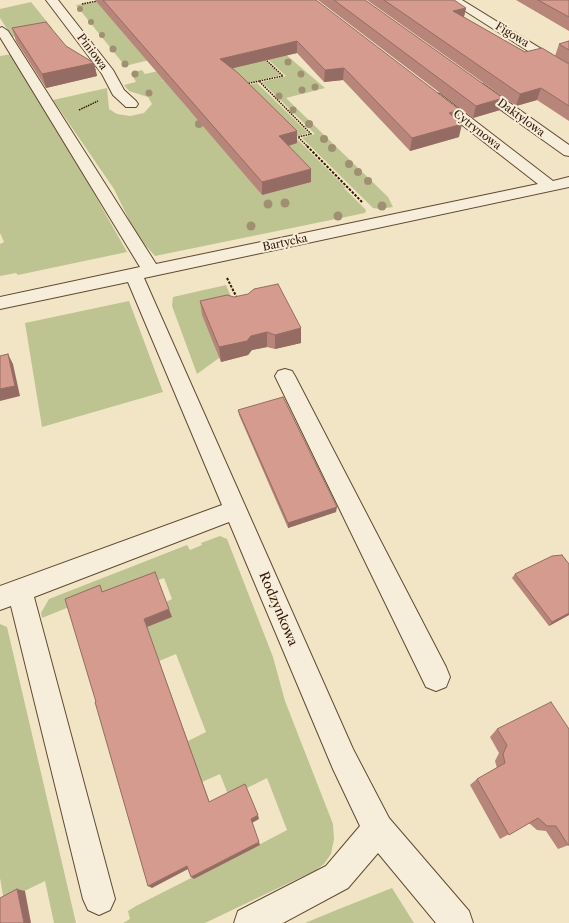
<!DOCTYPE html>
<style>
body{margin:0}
canvas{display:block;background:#f1e5c6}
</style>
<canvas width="569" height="923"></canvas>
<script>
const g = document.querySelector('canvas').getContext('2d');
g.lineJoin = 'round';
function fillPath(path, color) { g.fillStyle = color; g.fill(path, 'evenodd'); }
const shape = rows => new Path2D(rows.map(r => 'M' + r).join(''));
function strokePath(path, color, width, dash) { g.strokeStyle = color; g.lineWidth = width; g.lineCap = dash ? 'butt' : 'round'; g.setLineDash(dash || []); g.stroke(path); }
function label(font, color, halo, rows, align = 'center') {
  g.font = font + ' "Libre Caslon Text",serif'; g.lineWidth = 4; g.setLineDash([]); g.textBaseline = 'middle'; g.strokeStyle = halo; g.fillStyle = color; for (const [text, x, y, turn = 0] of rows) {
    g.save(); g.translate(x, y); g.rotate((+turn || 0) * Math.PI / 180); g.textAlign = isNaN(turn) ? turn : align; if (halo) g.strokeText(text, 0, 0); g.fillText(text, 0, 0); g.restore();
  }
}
fillPath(shape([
 [103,1,127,37,131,37,182,76,155,82,181,77,180,99,190,111,241,87,257,83,308,133,291,138,238,166,262,195,311,182,279,148,297,139,346,188,344,188,366,210,365,213,155,256,137,236,114,189,53,100,107,88,109,109,117,114,130,116,144,113,152,104,148,97,129,91,124,85,136,82,131,73,142,70,145,74,158,71,149,60,125,66,76,5],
 [31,2,52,28,12,37,0,18,0,9],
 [228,22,248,22,325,88,286,98,388,197,393,207,379,209,373,208,302,138,315,134,262,82,286,76],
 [250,47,281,75,239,85,229,68],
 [12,54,74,158,127,252,18,275,16,273,0,276,0,244,4,242,0,233,0,56],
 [226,285,233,301,219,358,197,374,172,306,173,297],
 [129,301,163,392,42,427,25,323],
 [220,536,227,539,273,657,285,701,333,824,334,839,331,854,324,864,316,870,205,923,123,923,130,919,128,911,136,906,193,877,194,879,287,830,267,778,229,797,220,774,202,782,188,741,206,732,176,654,159,661,147,627,166,602,172,599,164,578,122,594,69,607,42,618,41,613,49,599,187,545,190,550,202,545,201,543],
 [0,624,7,627,76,923,54,923,45,881,4,901,0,878],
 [392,888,414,923,305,923,339,909]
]), '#bec392');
const minor = shape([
 [46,0,58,0,113,70,124,90,136,101,138,104,136,107,126,107,113,95,102,74,46,0],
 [448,0,462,0,569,66,569,75,564,74,448,0],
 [2,27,8,31,156,264,538,184,430,100,428,97,430,94,435,93,440,94,553,181,569,177,569,187,144,278,353,749,389,818,469,911,473,923,436,923,378,853,348,888,283,923,234,923,238,911,326,866,360,826,333,769,229,522,34,597,115,899,110,910,99,915,88,910,83,899,11,606,0,610,0,586,222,505,128,282,0,309,0,297,140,267,0,37,0,28,2,27],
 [478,83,483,84,569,145,569,156,564,155,473,90,471,87,478,83],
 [285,369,292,371,295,376,446,667,450,677,446,687,436,691,426,687,275,376,278,371,285,369]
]);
strokePath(minor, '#624a33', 2);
strokePath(shape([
 [82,4,103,0],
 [265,59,283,76,259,81,311,134,298,137,308,147],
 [246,84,259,81],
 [79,110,98,101]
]), '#331702', 1.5, [1.5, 1]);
strokePath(shape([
 [307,146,363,203],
 [227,278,237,298]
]), '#331702', 2, [2.5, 1.5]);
fillPath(minor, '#f6eeda');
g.fillStyle = '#a09072';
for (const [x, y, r] of [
 [80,9,3],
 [91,22,3],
 [102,35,3],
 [113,49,3.5],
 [288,62,3.5],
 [125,64,3.5],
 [135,74,3.5],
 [301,74,3.5],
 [315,87,3.5],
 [302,90,3.5],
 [149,93,3.5],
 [279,96,3.5],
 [293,110,3.5],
 [199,124,4],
 [309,124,4],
 [324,139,4],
 [332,148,4],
 [349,164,4],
 [358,172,4],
 [368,181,4],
 [285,203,4.5],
 [268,204,4.5],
 [382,206,4.5],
 [338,216,4.5],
 [251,226,4.5]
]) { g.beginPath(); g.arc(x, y, r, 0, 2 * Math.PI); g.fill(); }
fillPath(shape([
 [95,0,316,0,457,121,459,137,410,151,343,80,324,82,297,53,233,68,297,143,289,146,311,182,262,195],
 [318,0,365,0,500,110,473,118],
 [367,0,454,0,466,8,464,17,525,52,555,56,559,44,569,41,569,121,537,100,516,106],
 [516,0,569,0,569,31],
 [12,28,66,46,94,63,97,76,46,88,16,41],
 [200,301,301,328,301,343,275,349,267,347,252,350,248,355,221,362,202,315],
 [238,410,336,512,288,528,239,415],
 [515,574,569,615,549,626,512,578],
 [497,729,569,845,558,849,546,831,537,830,529,823,500,839,470,785,477,779,497,768,495,761,499,753,490,737]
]), '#b7857a');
fillPath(shape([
 [466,8,463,20,453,11],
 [297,41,297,53,221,71,220,59],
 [94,63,97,76,46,88,42,74],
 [344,68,343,80,324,82,325,70],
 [541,88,537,100,516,106,520,94],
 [503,98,500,110,473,118,476,106],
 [460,110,457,123,449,113],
 [462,124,459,137,410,151,412,138],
 [297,131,297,143,279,148,279,136],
 [311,169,311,182,262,195,262,182],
 [301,328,301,343,275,349,275,335],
 [267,332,267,347,252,350,248,355,221,362,219,347,251,336],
 [8,354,13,364,20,396,0,401,0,389],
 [337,507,336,512,288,528,288,523],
 [169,609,172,617,147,627,211,806,209,802,144,619],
 [569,613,569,615,549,626,552,622],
 [258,815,259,819,252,823,251,819],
 [259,842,260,845,194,879,191,877],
 [187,866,190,868,152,888,148,886],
 [17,889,25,891,31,923,24,923]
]), '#956c63');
const building = shape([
 [103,0,316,0,460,110,449,113,462,124,412,138,344,68,325,70,297,41,220,59,238,73,297,131,279,136,311,169,262,182,103,0],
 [334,0,365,0,503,98,476,106,334,0],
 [384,0,454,0,466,8,453,11,525,52,542,48,567,63,569,63,569,106,541,88,520,94,384,0],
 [538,0,569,0,569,17,538,0],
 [46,22,66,46,94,63,42,74,12,28,46,22],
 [569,41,569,50,559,44,569,41],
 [278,284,301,328,275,335,267,332,251,336,247,341,219,347,200,301,227,295,234,297,248,294,254,289,278,284],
 [8,354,15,386,0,389,0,356,8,354],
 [283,397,337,507,288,523,238,410,283,397],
 [562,555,569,564,569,613,552,622,515,574,552,556,562,555],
 [155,572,169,609,144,619,209,802,245,784,258,815,251,819,259,842,191,877,187,866,148,886,95,702,96,702,65,599,100,585,102,592,155,572],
 [551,702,569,729,569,845,568,845,556,826,547,826,538,818,509,835,477,779,505,763,503,754,507,745,497,729,551,702],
 [17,889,24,923,0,923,0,898,17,889]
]);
fillPath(building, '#d59b8e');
strokePath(building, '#956c63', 1);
label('11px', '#331702', '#f6eeda', [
 ["Figowa",512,35,31],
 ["Piniowa",92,52,53],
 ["Daktylowa",521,118,36],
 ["Cytrynowa",477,130,38],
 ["Bartycka",285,243,-12]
]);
label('13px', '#331702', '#f6eeda', [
 ["Rodzynkowa",278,609,67]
]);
</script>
